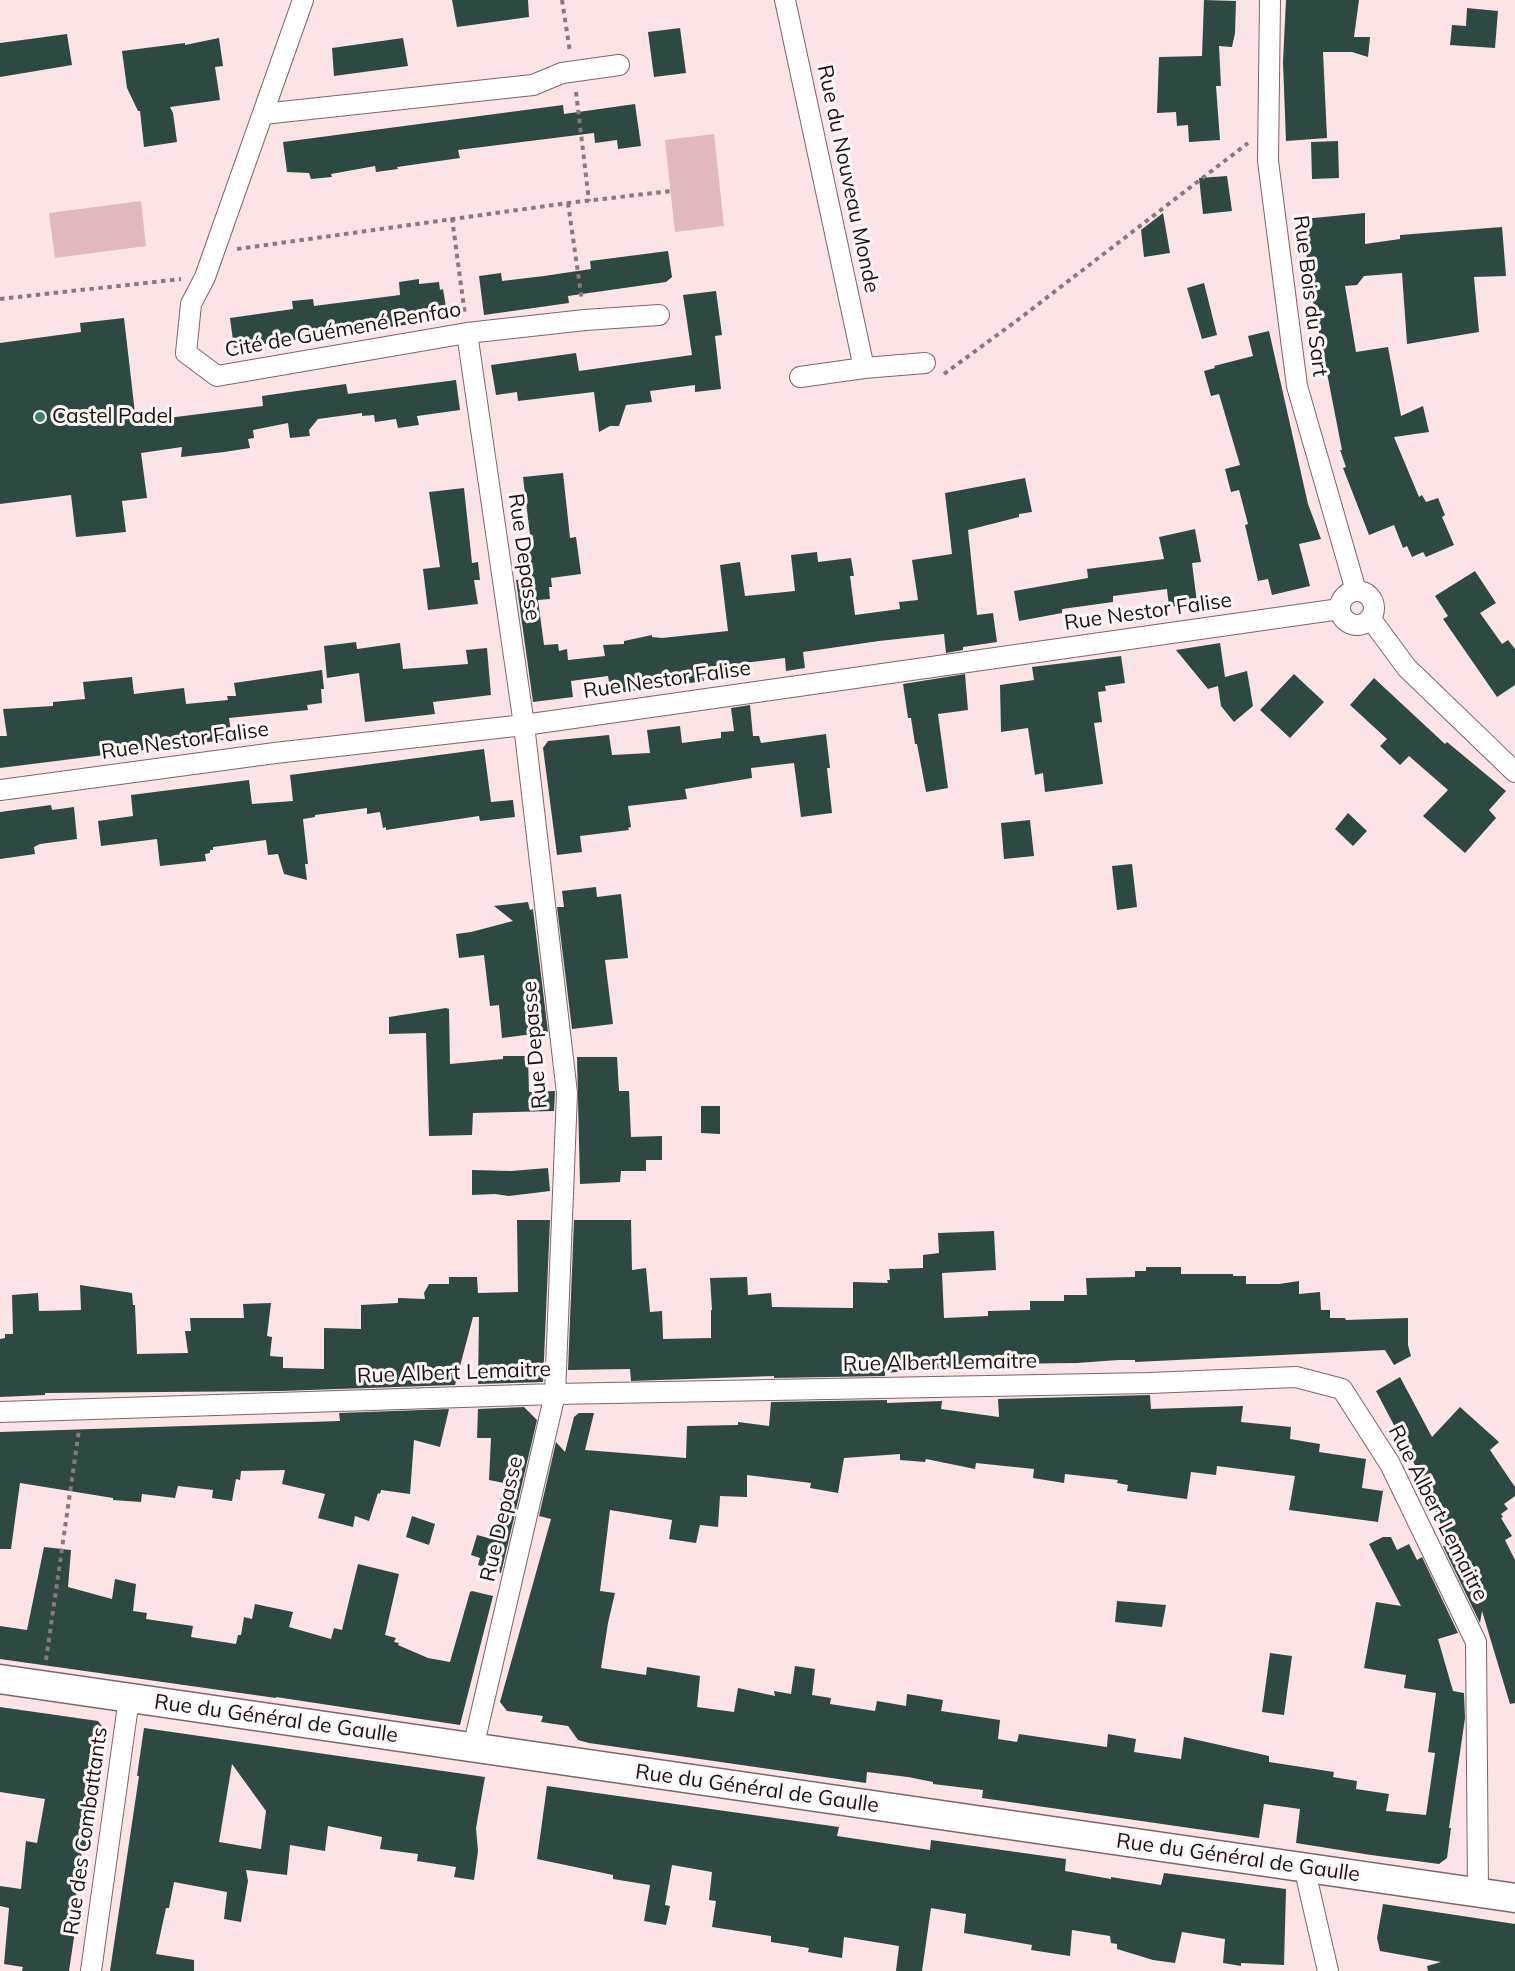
<!DOCTYPE html>
<meta charset="utf-8">
<style>
body{margin:0}
canvas{display:block;background:#fce4e6}
</style>
<canvas width="1515" height="1971"></canvas>
<script>
const g = document.querySelector('canvas').getContext('2d');
g.lineJoin = 'round';
function fillPath(path, color) { g.fillStyle = color; g.fill(path, 'evenodd'); }
const shape = rows => new Path2D(rows.map(r => 'M' + r).join(''));
function strokePath(path, color, width, dash) { g.strokeStyle = color; g.lineWidth = width; g.lineCap = dash ? 'butt' : 'round'; g.setLineDash(dash || []); g.stroke(path); }
function label(font, color, halo, rows, align = 'center') {
  g.font = font + ' Mulish,sans-serif'; g.lineWidth = 6; g.setLineDash([]); g.textBaseline = 'middle'; g.strokeStyle = halo; g.fillStyle = color; for (const [text, x, y, turn = 0] of rows) {
    g.save(); g.translate(x, y); g.rotate((+turn || 0) * Math.PI / 180); g.textAlign = isNaN(turn) ? turn : align; if (halo) g.strokeText(text, 0, 0); g.fillText(text, 0, 0); g.restore();
  }
}
fillPath(shape([
 [714,134,724,226,675,232,665,140],
 [141,201,146,246,55,258,49,213]
]), '#e1b8bb');
fillPath(shape([
 [452,0,528,0,529,17,457,27],
 [1204,0,1236,1,1235,33,1232,47,1219,46,1221,86,1216,86,1220,140,1189,142,1188,125,1177,126,1176,112,1157,113,1159,57,1202,56],
 [1286,0,1359,0,1354,37,1370,37,1368,57,1352,52,1323,52,1327,138,1286,141,1283,62],
 [1467,8,1498,11,1495,48,1450,45,1452,25,1466,26],
 [680,28,686,73,654,77,648,32],
 [67,34,72,65,0,77,0,43],
 [219,38,223,66,215,67,220,100,170,107,173,113,177,142,144,147,140,111,138,111,127,88,122,51,185,43,185,45],
 [403,38,408,66,334,76,332,48],
 [635,104,641,146,618,149,617,140,595,143,594,133,458,150,460,158,397,167,398,169,376,172,375,166,331,174,332,177,311,179,309,173,287,172,283,142,563,105,564,114],
 [1338,141,1339,178,1312,179,1311,142],
 [1227,176,1232,211,1203,214,1199,178],
 [1163,213,1170,253,1144,257,1141,230],
 [1365,213,1365,244,1400,239,1400,235,1502,227,1506,276,1474,277,1479,332,1407,344,1402,273,1364,276,1357,285,1345,286,1356,352,1388,347,1401,416,1423,406,1429,432,1394,437,1419,497,1422,495,1426,502,1438,498,1445,515,1442,517,1454,545,1426,557,1423,552,1412,557,1407,546,1403,548,1394,525,1369,535,1343,468,1346,467,1340,450,1342,450,1309,281,1303,219],
 [668,251,672,277,666,282,568,296,569,303,484,315,479,276,501,273,502,281,544,276,591,269,590,261],
 [419,279,419,284,439,282,440,290,443,289,448,319,234,348,230,318,293,309,292,301,313,299,314,306,400,295,399,282],
 [1204,283,1217,335,1202,339,1187,288],
 [716,291,722,335,715,336,721,389,695,392,695,385,650,391,652,402,626,405,619,426,610,426,599,432,594,392,518,401,517,392,496,395,491,365,576,353,579,371,692,355,683,295],
 [124,318,136,422,263,406,262,396,346,384,348,394,456,380,460,410,417,416,419,425,398,428,396,419,375,422,374,415,362,416,362,413,318,419,309,430,310,436,290,438,288,423,253,430,254,438,248,439,250,448,224,452,181,457,182,447,141,453,147,498,122,501,126,532,76,537,71,495,0,504,0,343,81,332,80,323],
 [1269,331,1308,504,1321,539,1299,544,1310,586,1272,595,1268,579,1258,581,1245,525,1248,524,1239,490,1231,492,1225,469,1240,465,1219,394,1211,396,1204,371,1215,368,1214,366,1253,356,1248,336],
 [563,473,570,538,576,537,581,574,551,578,552,587,549,587,550,599,538,600,544,645,558,644,559,651,567,649,568,660,605,656,603,645,624,644,624,641,652,635,652,637,662,638,728,631,720,565,740,562,745,596,795,591,791,555,817,552,818,562,851,558,854,576,850,576,855,615,900,609,899,602,918,600,912,560,952,554,945,493,1025,478,1032,512,1019,514,1019,517,968,530,977,615,993,613,997,642,963,647,963,650,946,653,944,634,879,641,803,652,805,668,786,671,785,658,702,668,704,681,611,694,608,676,571,681,573,697,533,702,516,580,531,578,527,544,531,543,523,477],
 [464,488,472,563,478,562,480,580,474,580,478,604,428,610,423,569,440,567,429,492],
 [1195,529,1201,562,1192,563,1197,603,1169,607,1167,589,1113,596,1113,602,1062,609,1062,613,1019,621,1014,591,1088,578,1087,569,1164,559,1159,537],
 [1475,571,1496,603,1480,613,1502,644,1508,640,1515,649,1515,685,1497,697,1443,619,1448,616,1435,596],
 [356,642,357,649,400,643,403,669,468,664,466,650,487,648,491,695,433,702,435,714,365,722,359,673,327,678,324,646],
 [1220,643,1225,677,1247,671,1253,706,1234,722,1221,706,1218,686,1208,689,1176,650],
 [1121,656,1125,683,1105,686,1106,691,1098,692,1102,722,1094,723,1103,784,1045,792,1043,773,1035,775,1028,728,1001,732,1000,685,1034,680,1032,667],
 [322,670,324,689,321,689,322,703,307,705,308,710,229,718,232,739,0,768,0,736,7,736,3,709,53,706,53,702,85,699,83,682,132,677,134,694,184,688,186,704,228,700,227,696,236,696,234,683],
 [965,674,968,710,938,714,948,788,926,792,917,744,915,744,911,718,908,718,903,684],
 [1294,674,1324,702,1290,738,1260,710],
 [1374,678,1445,744,1447,742,1506,791,1489,810,1496,818,1465,853,1423,816,1448,790,1409,756,1400,765,1380,746,1387,739,1350,705],
 [750,705,753,736,759,736,761,743,826,734,830,768,827,768,832,813,801,817,794,763,751,768,752,778,685,789,687,799,628,806,631,827,628,828,629,830,580,836,582,852,557,855,543,748,548,741,609,735,612,755,650,753,647,730,680,726,682,743,721,738,721,732,734,731,731,708],
 [484,749,491,802,513,800,515,817,480,821,479,816,386,830,386,827,383,828,380,812,367,814,367,808,315,815,315,817,303,819,308,864,305,864,307,880,284,874,278,854,268,855,266,840,213,847,213,850,210,850,210,853,205,854,206,861,160,866,157,839,101,846,98,821,133,816,131,795,249,780,252,804,293,801,290,775],
 [51,805,52,810,74,807,77,839,40,844,34,847,35,854,0,859,0,812],
 [1348,813,1367,831,1353,846,1335,829],
 [1030,820,1034,856,1004,859,1001,823],
 [1132,864,1137,907,1117,910,1112,866],
 [596,887,597,897,621,894,628,958,605,960,613,1024,572,1029,557,907,564,907,562,891],
 [528,902,530,910,533,909,548,1032,502,1038,499,1005,490,1006,484,955,459,958,456,934,471,932,513,921,494,906],
 [446,1008,449,1009,450,1064,503,1059,503,1056,528,1056,529,1092,555,1091,554,1111,473,1113,472,1135,429,1136,426,1033,389,1034,389,1017],
 [577,1057,617,1057,619,1091,629,1091,631,1137,662,1136,662,1160,646,1160,646,1171,621,1171,620,1182,580,1184],
 [701,1106,720,1106,720,1134,701,1133],
 [548,1168,550,1191,509,1196,495,1194,472,1195,472,1170,511,1171],
 [517,1220,550,1220,543,1382,478,1384,479,1317,473,1317,455,1385,280,1391,45,1393,45,1395,0,1397,0,1339,5,1338,5,1334,13,1334,12,1295,38,1293,39,1311,81,1310,80,1285,132,1293,133,1305,135,1305,137,1354,188,1353,185,1331,191,1331,190,1318,244,1318,243,1304,271,1303,267,1336,272,1337,270,1356,283,1357,283,1368,324,1369,324,1328,361,1329,361,1305,398,1303,398,1298,425,1299,424,1293,429,1284,449,1284,449,1277,477,1277,478,1293,518,1292],
 [574,1220,631,1220,632,1270,646,1268,650,1312,662,1311,663,1339,711,1338,711,1310,712,1310,710,1278,747,1277,748,1295,771,1293,772,1307,853,1308,853,1282,888,1283,887,1280,890,1280,889,1269,923,1268,923,1255,939,1253,938,1233,994,1231,996,1270,942,1273,944,1318,988,1316,988,1311,1030,1310,1030,1301,1064,1301,1064,1295,1087,1295,1086,1278,1135,1277,1135,1271,1146,1271,1146,1267,1181,1267,1181,1274,1233,1274,1233,1276,1246,1276,1246,1284,1279,1284,1299,1281,1299,1294,1320,1292,1321,1310,1330,1310,1330,1318,1345,1318,1346,1320,1408,1318,1408,1345,1411,1356,1394,1365,1385,1350,1135,1362,1135,1360,1118,1360,1077,1363,993,1364,885,1373,885,1376,774,1378,774,1376,631,1381,630,1369,568,1370],
 [1400,1377,1432,1437,1460,1407,1499,1442,1490,1450,1515,1487,1515,1496,1504,1504,1508,1509,1501,1514,1503,1517,1501,1518,1512,1536,1505,1540,1515,1560,1515,1703,1510,1704,1482,1611,1480,1623,1443,1546,1448,1544,1427,1488,1376,1391],
 [1150,1395,1151,1409,1243,1406,1241,1422,1291,1427,1290,1439,1320,1444,1319,1452,1366,1459,1362,1488,1383,1491,1378,1522,1289,1510,1295,1476,1217,1466,1216,1475,1191,1472,1187,1499,1127,1491,1128,1485,1117,1483,1118,1480,1065,1474,1064,1483,1033,1478,1034,1469,976,1463,975,1469,926,1459,925,1462,900,1460,900,1454,844,1458,838,1493,810,1488,811,1483,747,1475,747,1497,720,1496,718,1527,700,1525,696,1543,669,1539,672,1520,610,1510,600,1591,615,1593,608,1623,601,1668,646,1675,647,1667,700,1676,697,1707,734,1712,738,1688,775,1696,774,1691,791,1694,795,1666,815,1669,812,1695,831,1698,830,1704,875,1711,877,1701,906,1706,907,1694,943,1700,941,1711,1000,1720,998,1739,1017,1742,1019,1734,1107,1747,1108,1734,1136,1739,1134,1752,1181,1759,1184,1737,1269,1756,1269,1762,1334,1772,1333,1777,1357,1781,1356,1789,1389,1794,1386,1811,1426,1815,1435,1753,1428,1752,1436,1693,1404,1688,1406,1675,1364,1668,1376,1602,1401,1606,1369,1544,1383,1537,1391,1537,1397,1550,1409,1544,1417,1560,1422,1557,1458,1633,1438,1639,1453,1691,1464,1693,1465,1718,1449,1828,1451,1828,1447,1858,1439,1864,1371,1855,1296,1843,1300,1809,1264,1804,1259,1838,982,1798,983,1790,933,1784,933,1782,908,1777,867,1772,866,1783,589,1743,578,1740,568,1726,541,1722,543,1716,507,1711,500,1702,551,1519,539,1516,556,1442,565,1452,574,1417,579,1413,594,1413,585,1450,686,1458,687,1426,738,1425,738,1422,769,1426,771,1402,887,1400,887,1403,942,1401,941,1409,999,1417,998,1399],
 [524,1407,537,1420,501,1573,478,1565,480,1558,471,1555,477,1535,492,1539,504,1483,489,1480,491,1438,477,1438,478,1409],
 [449,1409,440,1447,414,1440,410,1494,381,1490,380,1494,378,1493,369,1521,355,1516,353,1527,318,1518,325,1494,282,1484,285,1470,241,1471,240,1480,236,1479,232,1501,212,1498,213,1490,178,1486,175,1498,142,1494,141,1502,113,1500,113,1498,20,1483,11,1549,0,1549,0,1432,340,1421,339,1413],
 [412,1516,435,1524,429,1545,406,1537],
 [44,1547,71,1550,68,1587,112,1599,115,1579,136,1584,133,1611,147,1613,146,1619,193,1626,191,1637,236,1644,238,1635,241,1635,244,1617,252,1619,255,1604,293,1612,289,1627,331,1639,334,1628,342,1630,358,1564,399,1574,385,1635,396,1638,394,1642,399,1643,398,1645,428,1658,450,1662,470,1592,472,1591,493,1596,460,1725,276,1697,276,1698,0,1659,0,1626,27,1630],
 [1117,1601,1166,1605,1162,1627,1115,1622],
 [1270,1653,1292,1656,1284,1715,1262,1712],
 [0,1707,98,1721,104,1729,85,1851,82,1850,76,1896,80,1897,69,1971,22,1971,23,1967,4,1964,9,1908,0,1906,0,1886,21,1889,26,1841,37,1843,45,1799,0,1792],
 [144,1728,485,1777,476,1828,478,1851,474,1880,454,1877,456,1867,417,1861,418,1854,380,1849,382,1837,328,1826,325,1851,290,1845,287,1875,246,1870,248,1881,241,1922,224,1919,227,1892,174,1882,169,1908,166,1908,156,1954,194,1960,194,1971,110,1971,139,1776,137,1776],
 [232,1764,266,1811,261,1849,219,1842],
 [547,1786,839,1827,837,1836,930,1850,931,1840,1066,1859,1065,1871,1111,1879,1111,1877,1161,1885,1164,1873,1286,1889,1284,1965,1241,1963,1241,1966,1223,1963,1225,1939,1182,1932,1175,1963,1153,1960,1117,1949,1117,1944,1111,1943,1110,1936,1072,1930,1070,1956,1031,1950,1032,1945,964,1933,966,1914,931,1908,922,1971,896,1971,899,1946,844,1937,842,1958,808,1952,809,1948,771,1942,771,1936,712,1927,716,1901,709,1900,712,1872,672,1865,665,1905,670,1906,666,1925,644,1921,650,1885,613,1879,613,1875,537,1859],
 [1383,1904,1515,1924,1515,1971,1428,1971,1427,1966,1441,1962,1380,1951,1377,1938]
]), '#2e4844');
const minor = shape([
 [303,0,205,277,191,304,186,353,217,376,467,333,585,320,659,315],
 [785,0,864,368,800,377],
 [1270,0,1268,161,1297,386,1356,591],
 [263,114,533,85,562,73,619,65],
 [467,333,524,725,567,1093,555,1394,473,1748],
 [864,368,925,363],
 '1340 608a17 17 0 1 1 34 0a17 17 0 1 1-34 0Z',
 [1370,618,1407,668,1515,772],
 [0,790,275,753,524,725,1340,609],
 [0,1412,555,1394,1150,1383,1296,1377,1342,1389,1390,1464,1476,1642,1478,1893],
 [1304,1867,1328,1971],
 [91,1971,129,1698]
]);
const secondary = shape([
 [0,1679,1515,1898]
]);
strokePath(minor, '#7e6466', 22);
strokePath(secondary, '#7e6466', 31);
strokePath(shape([
 [562,0,570,52],
 [576,92,589,201],
 [568,203,582,301],
 [452,218,465,315],
 [237,249,568,203,671,191],
 [0,299,181,279],
 [944,374,1019,319,1248,143],
 [46,1660,79,1430]
]), '#8a797a', 4, [4.5, 4.5]);
strokePath(minor, '#fff', 20);
strokePath(secondary, '#fff', 28);
for (const [x, y, r, color] of [
 [40,417,6,"#397f75"]
]) { const dot = new Path2D(); dot.arc(x, y, r, 0, 2 * Math.PI); g.fillStyle = color; g.fill(dot); strokePath(dot, '#fdf6f7', 2); }
label('21px', '#1b1112', '#fdf6f7', [
 ["Rue du Nouveau Monde",848,179,78],
 ["Rue Bois du Sart",1310,296,83],
 ["Cité de Guémené Penfao",343,330,-10],
 ["Rue Depasse",524,557,82],
 ["Rue Nestor Falise",1148,612,-8],
 ["Rue Nestor Falise",667,680,-8],
 ["Rue Nestor Falise",185,741,-8],
 ["Rue Depasse",535,1045,-95],
 ["Rue Albert Lemaitre",940,1363,-1],
 ["Rue Albert Lemaitre",454,1373,-2],
 ["Rue Albert Lemaitre",1438,1513,63],
 ["Rue Depasse",502,1519,-77],
 ["Rue du Général de Gaulle",276,1719,8],
 ["Rue du Général de Gaulle",757,1789,8],
 ["Rue des Combattants",86,1831,-82],
 ["Rue du Général de Gaulle",1238,1858,8]
]);
label('21px', '#1b1112', '#fdf6f7', [
 ["Castel Padel",52,417]
], 'left');
</script>
